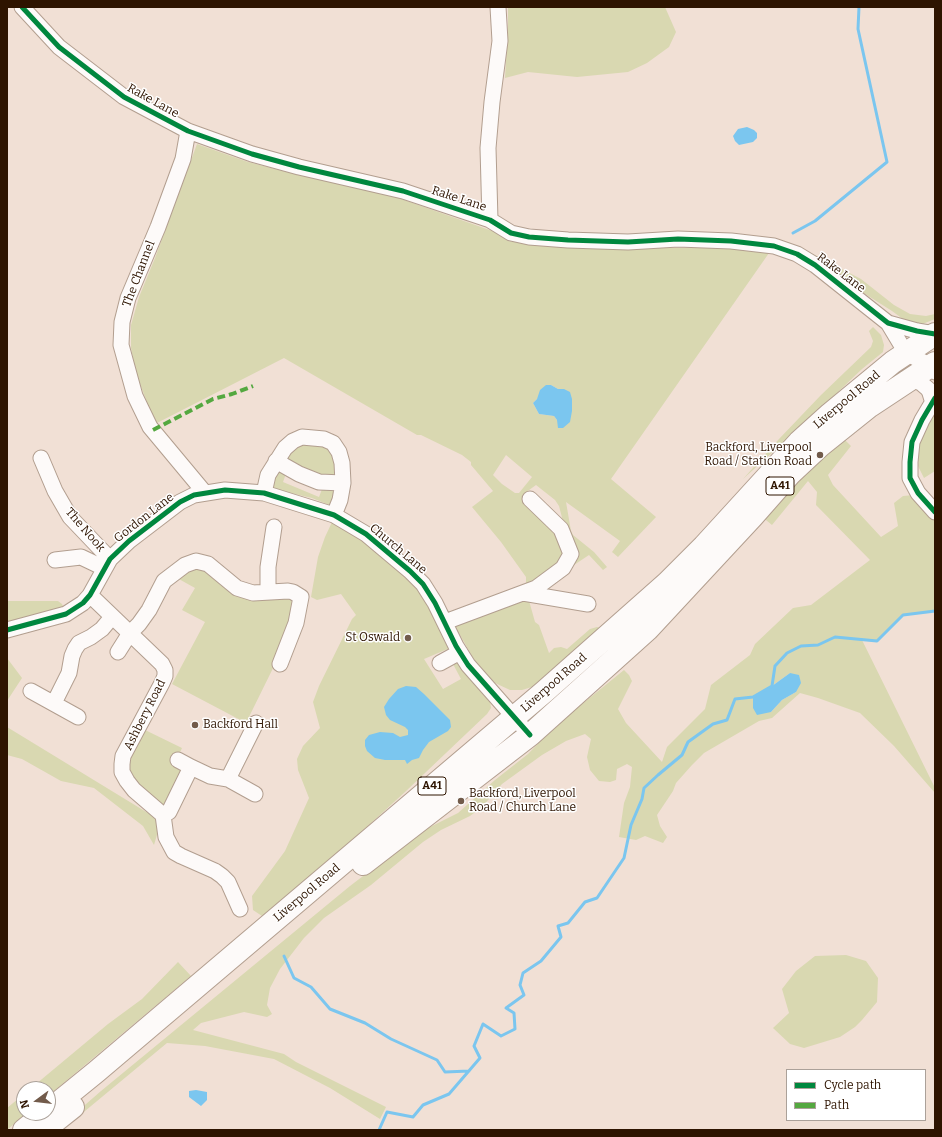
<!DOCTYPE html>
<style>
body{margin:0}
#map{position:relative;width:942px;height:1137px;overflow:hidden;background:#f1e0d5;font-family:Bitter,serif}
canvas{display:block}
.frame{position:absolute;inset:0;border:8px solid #2e1400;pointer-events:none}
.legend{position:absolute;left:786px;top:1069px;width:140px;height:52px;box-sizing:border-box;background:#fff;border:1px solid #aba199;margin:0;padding:5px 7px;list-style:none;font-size:12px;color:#2e1400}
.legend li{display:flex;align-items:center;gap:8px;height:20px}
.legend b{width:20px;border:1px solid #aba199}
.north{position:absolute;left:16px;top:1081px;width:40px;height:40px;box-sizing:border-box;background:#fff;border:1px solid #aba199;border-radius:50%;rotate:255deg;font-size:11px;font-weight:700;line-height:16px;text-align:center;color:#2e1400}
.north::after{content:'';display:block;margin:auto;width:14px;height:18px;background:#725b4b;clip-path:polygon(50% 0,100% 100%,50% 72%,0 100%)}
</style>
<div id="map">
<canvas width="942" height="1137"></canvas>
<div class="frame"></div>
<ul class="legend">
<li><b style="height:5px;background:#00873e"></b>Cycle path</li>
<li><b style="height:5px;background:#54a840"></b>Path</li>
</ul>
<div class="north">N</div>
</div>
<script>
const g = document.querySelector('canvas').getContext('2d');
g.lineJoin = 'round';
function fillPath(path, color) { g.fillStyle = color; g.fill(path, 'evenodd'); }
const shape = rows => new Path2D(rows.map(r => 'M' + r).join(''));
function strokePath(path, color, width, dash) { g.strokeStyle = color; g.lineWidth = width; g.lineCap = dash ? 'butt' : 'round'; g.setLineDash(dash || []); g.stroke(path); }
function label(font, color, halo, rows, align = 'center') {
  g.font = font + ' Bitter,serif'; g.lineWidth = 3; g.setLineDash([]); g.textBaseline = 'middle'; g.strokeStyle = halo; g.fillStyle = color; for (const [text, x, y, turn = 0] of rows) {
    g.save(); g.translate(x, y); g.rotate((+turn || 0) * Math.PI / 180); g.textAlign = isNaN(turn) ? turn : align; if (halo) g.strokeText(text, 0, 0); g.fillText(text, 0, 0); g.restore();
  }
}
fillPath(shape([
 [508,7,665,7,676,32,669,47,647,63,628,72,577,77,528,72,505,78,508,28],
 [197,144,248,162,287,172,367,187,501,234,508,241,535,245,629,249,659,248,736,248,769,253,611,479,656,517,618,557,612,552,620,541,566,502,571,531,573,535,594,552,607,567,603,570,589,555,556,577,568,567,566,533,559,506,555,500,536,485,525,493,523,498,564,543,564,559,526,587,526,577,501,542,472,507,493,491,471,465,471,462,462,455,421,435,417,435,284,358,155,424,136,373,131,348,131,325,139,297,155,258],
 [551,385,558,389,557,420,554,416,539,414,533,403],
 [506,455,532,477,519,493,515,493,502,484,493,475],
 [807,251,861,279,894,305,910,314,926,316,935,314,935,319,920,325,907,322,892,311,862,292,838,272],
 [873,327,881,335,884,345,883,352,862,369,815,414,743,479,779,439,821,395,871,347,873,341,869,331],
 [935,409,935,471,924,478,918,466,919,444,927,423],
 [844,439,851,446,828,475,833,485,881,537,898,526,894,503,903,496,914,495,935,518,935,611,903,615,877,641,862,640,935,788,935,793,894,746,860,713,818,698,800,693,772,718,759,721,704,753,692,765,676,783,673,791,657,815,660,826,667,837,663,843,645,836,636,840,619,837,624,803,630,787,632,767,627,764,617,769,616,780,610,782,599,781,590,770,587,757,591,739,585,734,566,741,542,755,502,784,482,807,470,816,441,830,423,842,371,885,324,918,304,938,280,969,270,988,267,1005,272,1014,267,1017,244,1012,201,1023,193,1030,284,1054,296,1062,386,1107,380,1119,330,1088,274,1059,205,1046,167,1043,79,1116,78,1111,101,1091,350,886,422,831,458,813,495,780,528,754,555,726,624,670,629,675,632,681,618,709,626,723,662,762,667,747,705,709,711,685,750,655,755,644,793,608,811,605,870,560,816,505,817,492,808,481,772,525,761,516,792,480],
 [790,673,796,692,782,700,771,712,772,686],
 [298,441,333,449,338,477,305,473,284,458],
 [276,469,287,471,283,482,319,497,324,484,335,485,333,503,329,505,312,498,273,489,271,475],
 [333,520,352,532,424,593,450,648,424,659,443,689,461,679,453,664,459,663,490,701,491,708,487,714,405,792,323,867,262,916,253,910,252,896,285,851,309,798,298,770,297,759,303,746,320,728,313,702,319,686,352,619,356,615,341,594,317,600,311,597,318,557,325,537],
 [197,566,205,571,237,596,246,599,292,598,291,617,278,658,246,723,172,684,205,622,182,610,195,588,177,578],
 [528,597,535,622,539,625,549,653,554,648,561,647,567,649,590,629,597,627,603,629,535,686,522,690,510,690,495,683,477,665,455,626],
 [7,601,58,601,62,604,64,608,7,626],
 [7,658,22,678,7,701],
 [7,727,161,821,154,845,143,826,94,788,61,781,22,759,7,755],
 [143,729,182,748,175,763,181,768,183,773,165,808,131,780,127,761],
 [846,955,866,961,878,978,877,1002,862,1020,855,1027,840,1037,804,1048,790,1044,773,1028,789,1013,782,989,796,971,815,956],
 [178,962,191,976,48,1096,48,1089,30,1089,108,1024,142,999],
 [24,1094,24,1113,27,1113,7,1130,7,1108]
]), '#d9d8b1');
fillPath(shape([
 [747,127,754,130,757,133,757,138,753,142,739,145,735,141,733,136,738,129],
 [546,385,551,385,558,389,564,389,570,392,572,399,572,411,570,422,563,428,558,428,557,420,554,416,539,414,533,403,537,399,540,390],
 [790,673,799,675,801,683,796,692,782,700,771,712,757,715,753,708,753,697,772,686],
 [406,686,416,687,424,694,450,720,451,727,448,731,429,742,423,750,419,758,412,760,407,764,405,760,385,760,375,758,367,751,365,746,365,740,369,735,380,732,393,733,400,737,408,735,408,730,405,727,390,720,386,715,384,707,389,699,398,689],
 [196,1090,207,1092,207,1100,201,1106,189,1097,189,1091]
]), '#7bc6ef');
strokePath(shape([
 [793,233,815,221,887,162,858,29,859,7],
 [284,956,294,978,311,987,330,1009,365,1023,391,1039,437,1060,445,1072,469,1071],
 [379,1130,387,1112,413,1117,423,1105,449,1094,480,1058,474,1046,483,1024,501,1036,515,1029,514,1013,506,1008,524,995,520,985,523,973,541,961,561,937,558,926,568,923,585,902,597,898,624,858,631,825,642,799,644,788,658,775,682,755,688,742,713,724,727,720,735,699,753,697,772,686,775,666,787,653,801,646,818,645,835,637,877,641,903,615,935,611]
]), '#7bc6ef', 3);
const minor = shape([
 [22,7,59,47,124,97,188,131,252,154,299,167,403,191,490,220,511,233,529,237,568,240,628,242,678,239,731,241,774,246,797,254,815,265,888,323,917,331,935,334],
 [188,131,183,159,158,227,128,298,122,322,121,345,135,396,150,427,205,493],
 [490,220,488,148,492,102,500,41,498,7],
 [888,323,906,353,931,366,935,372],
 [911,379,921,383,928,389,930,393,933,403],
 [935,398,922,420,912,442,910,462,910,478,918,493,935,512],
 [41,458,55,491,70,517,110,559],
 [276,461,299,474,319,482,343,483],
 [264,493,268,475,285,448,293,441,302,437,324,439,333,443,339,452,342,463,343,483,340,500,334,515],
 [55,560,81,557,104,568],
 [268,592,268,567,274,527],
 [523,593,588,604],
 [90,595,162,664,165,670,165,676,162,683,123,756,122,764,122,772,127,781,134,790,163,815,166,837,174,852,181,856,215,871,222,876,228,882,240,909],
 [445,622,536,588,563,568,571,554,561,529,530,499],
 [7,630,66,614,83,603,90,595,110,559,129,541,180,502,194,495,225,490,264,493,334,515,366,534,410,571,423,584,435,603,456,646,468,665,521,725],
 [118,652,130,633,139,624,149,610,164,581,185,565,196,561,208,564,237,588,253,593,288,591,293,592,301,597,296,623,280,664],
 [440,663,460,652],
 [31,691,78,717],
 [54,703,69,673,72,656,75,649,79,643,91,637,102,629,112,617],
 [178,760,191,767],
 [228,779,256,723],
 [163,815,169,812,191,767,210,776,228,779,255,794]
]);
const highway = shape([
 [363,864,530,735,648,629,753,516,790,474,820,446,870,406,935,363],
 [48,1111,96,1072,544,692,667,583,704,546,799,442,830,414,893,362,935,334],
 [24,1130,45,1113],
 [44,1130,73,1107]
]);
strokePath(minor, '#b29e8f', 17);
strokePath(highway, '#b29e8f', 24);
strokePath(minor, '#fdfaf9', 15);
strokePath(highway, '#fdfaf9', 22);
strokePath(shape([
 [153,430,213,399,232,394,253,386]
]), '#54a840', 4, [8, 4]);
strokePath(shape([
 [22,7,59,47,124,97,188,131,252,154,299,167,403,191,490,220,511,233,529,237,568,240,628,242,678,239,731,241,774,246,797,254,815,265,888,323,917,331,935,334],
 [935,398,922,420,912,442,910,462,910,478,918,493,935,512],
 [7,630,66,614,83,603,90,595,110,559,129,541,180,502,194,495,225,490,264,493,334,515,366,534,410,571,423,584,435,603,456,646,468,665,530,735]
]), '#00873e', 5);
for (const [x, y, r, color] of [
 [820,455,4,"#725b4b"],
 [408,638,4,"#725b4b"],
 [195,725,4,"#725b4b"],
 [461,801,4,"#725b4b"]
]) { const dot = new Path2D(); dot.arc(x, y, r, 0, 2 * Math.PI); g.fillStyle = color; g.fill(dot); strokePath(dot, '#fff', 1.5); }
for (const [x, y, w] of [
 [780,486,28],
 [432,786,28]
]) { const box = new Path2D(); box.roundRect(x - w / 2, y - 9, w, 18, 3); g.fillStyle = '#fff'; g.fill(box); strokePath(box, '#2e1400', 1); }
label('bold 11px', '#2e1400', null, [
 ["A41",780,486],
 ["A41",432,786]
]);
label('12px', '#2e1400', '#fff', [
 ["Rake Lane",153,101,29],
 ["Rake Lane",459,199,18],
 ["Rake Lane",841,273,37],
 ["The Channel",139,274,-69],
 ["Liverpool Road",847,400,-40],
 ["Gordon Lane",144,518,-38],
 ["The Nook",85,530,49],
 ["Church Lane",398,549,40],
 ["Liverpool Road",554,683,-41],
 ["Ashbery Road",145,715,-63],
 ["Liverpool Road",307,893,-40]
]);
label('12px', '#2e1400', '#fff', [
 ["Backford, Liverpool",812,448],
 ["Road / Station Road",812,462],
 ["St Oswald",400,638],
 ["Backford Hall",203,725,"left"],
 ["Backford, Liverpool",469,794,"left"],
 ["Road / Church Lane",469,808,"left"]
], 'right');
</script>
